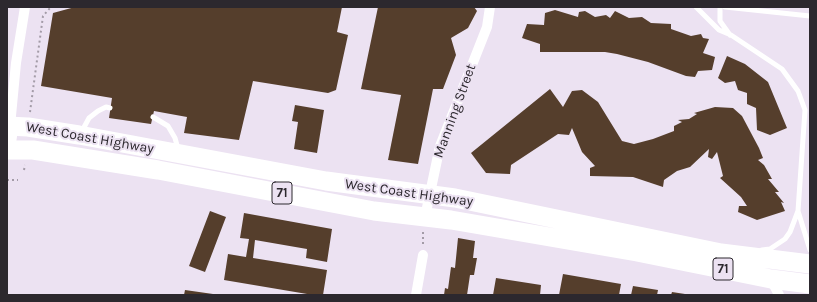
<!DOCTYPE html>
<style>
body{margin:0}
#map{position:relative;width:817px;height:302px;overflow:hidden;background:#ece2f2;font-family:Karla,sans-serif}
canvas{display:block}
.frame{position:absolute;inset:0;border:8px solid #2c282e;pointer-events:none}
</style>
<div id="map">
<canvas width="817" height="302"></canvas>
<div class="frame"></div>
</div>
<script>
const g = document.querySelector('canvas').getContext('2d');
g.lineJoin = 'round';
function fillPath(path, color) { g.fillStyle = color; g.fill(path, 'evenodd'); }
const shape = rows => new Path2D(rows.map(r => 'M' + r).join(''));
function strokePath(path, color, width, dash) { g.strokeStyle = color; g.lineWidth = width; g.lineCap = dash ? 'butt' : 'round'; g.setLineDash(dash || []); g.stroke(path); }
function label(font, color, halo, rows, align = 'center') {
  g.font = font + ' Karla,sans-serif'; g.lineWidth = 4; g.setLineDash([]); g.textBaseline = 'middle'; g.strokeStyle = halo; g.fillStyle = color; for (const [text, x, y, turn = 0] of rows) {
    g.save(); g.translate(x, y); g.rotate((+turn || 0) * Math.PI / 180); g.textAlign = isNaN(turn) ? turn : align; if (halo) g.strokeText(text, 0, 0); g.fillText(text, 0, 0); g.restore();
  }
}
fillPath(shape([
 [75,7,342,7,337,32,348,35,336,90,328,93,253,81,239,140,184,133,187,117,154,111,151,124,109,118,112,98,41,86,53,13],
 [378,7,474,7,477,11,468,28,451,38,456,55,443,89,433,89,418,164,388,160,401,95,361,89],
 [555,10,578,17,579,12,585,11,595,17,606,15,610,18,615,11,629,18,642,17,651,23,671,24,671,29,691,36,701,34,703,38,709,39,703,53,715,57,712,70,698,71,695,77,686,76,648,62,617,54,605,52,540,52,540,44,522,38,527,24,544,25,545,13],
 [727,56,745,64,768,82,787,128,770,135,757,130,756,108,747,104,747,93,738,90,735,81,725,83,718,78],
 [550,89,563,107,572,91,582,90,598,102,622,141,634,144,653,139,674,131,674,126,682,122,678,120,689,119,697,114,694,113,715,107,733,108,742,116,759,148,763,158,758,160,764,165,772,179,768,179,779,192,775,192,784,203,781,202,785,211,757,220,738,212,739,206,747,206,741,197,720,178,723,176,717,152,712,159,708,157,709,149,690,167,677,171,664,180,663,187,633,177,590,176,590,168,595,166,582,152,572,128,569,135,558,134,511,165,510,174,486,173,471,153],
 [295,105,324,110,317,153,294,149,298,122,292,121],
 [210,211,226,217,205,272,189,266],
 [244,213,332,229,327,262,306,258,307,249,255,240,253,258,327,270,323,295,313,295,224,280,228,254,246,257,249,239,240,238],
 [458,238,475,241,473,258,477,258,474,275,470,275,467,295,444,295,445,288,448,289,451,267,455,268],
 [563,274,621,284,619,295,559,295],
 [496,278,541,285,540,295,493,295],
 [633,286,658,290,657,295,631,295],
 [185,290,213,294,213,295,184,295],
 [672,292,685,294,685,295,671,295]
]), '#553e2c');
strokePath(shape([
 [30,112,43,16,51,7],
 [24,170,25,165],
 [7,180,18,180],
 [423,232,423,246]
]), '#a39ba7', 2, [2, 3]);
strokePath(shape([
 [696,7,719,30,731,35,782,69,798,91,805,110,798,211,790,232,785,239,770,249,762,250],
 [720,7,720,21,730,35],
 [725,7,810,16],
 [153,117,168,126,175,138,178,149],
 [82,131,89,118,98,111,106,107,110,108],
 [798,211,810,250]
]), '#fff', 5);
strokePath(shape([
 [10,126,16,63,25,7],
 [425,217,440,146,487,27,490,7],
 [771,279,779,295],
 [416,295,423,255]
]), '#fff', 10);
strokePath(shape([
 [7,146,10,126]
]), '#fff', 17);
strokePath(shape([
 [7,126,28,127,79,135,326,181,455,198,721,253,810,264],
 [7,150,33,150,158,170,374,211,451,220,637,252,771,279,810,284]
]), '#fff', 19);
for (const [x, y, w] of [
 [282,193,20],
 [723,269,20]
]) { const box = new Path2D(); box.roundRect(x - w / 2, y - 11, w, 22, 3); g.fillStyle = '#ece2f2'; g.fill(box); strokePath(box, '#2c282e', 1); }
label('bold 13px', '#2c282e', null, [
 ["71",282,193],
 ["71",723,269]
]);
label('14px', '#2c282e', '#ece2f2', [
 ["Manning Street",455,111,-70],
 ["West Coast Highway",90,138,10],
 ["West Coast Highway",409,193,8]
]);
</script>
